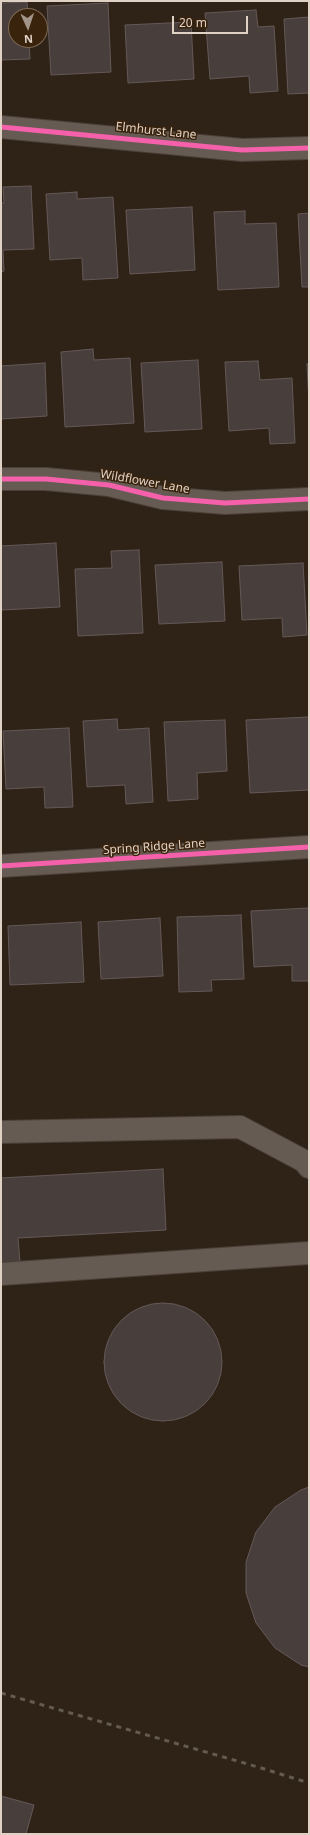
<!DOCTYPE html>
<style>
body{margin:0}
#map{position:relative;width:310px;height:1835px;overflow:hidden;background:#2f2317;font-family:"Noto Sans",sans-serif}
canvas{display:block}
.frame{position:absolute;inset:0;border:2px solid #e0d1c5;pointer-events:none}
.north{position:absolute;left:8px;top:8px;width:40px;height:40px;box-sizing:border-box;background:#39230d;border:1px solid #7c6957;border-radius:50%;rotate:177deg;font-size:11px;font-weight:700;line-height:16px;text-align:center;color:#e0d1c5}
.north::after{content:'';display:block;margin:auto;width:14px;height:18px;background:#a29488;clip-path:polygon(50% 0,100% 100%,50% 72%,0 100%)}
.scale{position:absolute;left:172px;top:16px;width:76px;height:18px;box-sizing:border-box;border:2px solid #e0d1c5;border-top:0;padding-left:5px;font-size:12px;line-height:14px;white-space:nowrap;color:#e0d1c5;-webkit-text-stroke:3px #39230d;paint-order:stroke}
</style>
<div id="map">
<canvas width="310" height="1835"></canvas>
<div class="frame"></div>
<div class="north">N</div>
<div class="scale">20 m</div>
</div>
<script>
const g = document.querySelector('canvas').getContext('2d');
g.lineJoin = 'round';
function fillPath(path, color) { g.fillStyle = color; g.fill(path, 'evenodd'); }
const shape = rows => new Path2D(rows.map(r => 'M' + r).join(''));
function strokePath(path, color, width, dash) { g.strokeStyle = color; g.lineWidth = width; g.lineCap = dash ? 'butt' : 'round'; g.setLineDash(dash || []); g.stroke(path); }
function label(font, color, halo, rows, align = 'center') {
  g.font = font + ' "Noto Sans",sans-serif'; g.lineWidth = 3; g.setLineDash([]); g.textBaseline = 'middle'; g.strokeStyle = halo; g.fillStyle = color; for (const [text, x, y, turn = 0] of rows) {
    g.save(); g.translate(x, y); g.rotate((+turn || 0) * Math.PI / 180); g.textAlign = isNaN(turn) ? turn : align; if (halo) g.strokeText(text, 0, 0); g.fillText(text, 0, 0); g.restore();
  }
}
const building = shape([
 [27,2,28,16,16,16,16,40,29,40,30,59,1,60,1,3,27,2],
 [108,3,111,72,51,75,47,6,108,3],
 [256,10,258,27,274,26,278,91,250,93,249,76,210,79,205,13,256,10],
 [309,17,309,93,288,94,284,19,309,17],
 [191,22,194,79,128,83,125,25,191,22],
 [31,186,34,249,3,250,4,271,1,272,1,203,4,203,3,187,31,186],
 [77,192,77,199,113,197,118,278,83,280,82,258,50,260,46,194,77,192],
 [192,207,195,270,130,274,126,210,192,207],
 [245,211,245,224,276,223,279,287,218,290,214,212,245,211],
 [309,213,309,287,302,287,298,214,309,213],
 [93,349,94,360,130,358,134,423,65,427,61,352,93,349],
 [198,360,202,429,145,432,141,363,198,360],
 [258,361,260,380,292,378,295,443,270,444,269,428,229,431,225,362,258,361],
 [45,363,47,416,1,419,1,366,45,363],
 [307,364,309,364,309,402,307,364],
 [56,543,60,607,1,610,1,546,56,543],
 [139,550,143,633,78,636,75,569,112,568,111,551,139,550],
 [222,562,225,621,159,624,155,565,222,562],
 [303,563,307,635,283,637,282,618,242,620,239,566,303,563],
 [309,717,309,790,250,793,246,720,309,717],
 [117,719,118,730,149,728,153,802,126,804,125,785,87,787,83,721,117,719],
 [225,720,227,771,197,773,198,799,168,801,164,722,225,720],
 [69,728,73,807,45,808,44,787,6,789,3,731,69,728],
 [309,908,309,981,292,981,292,965,254,967,251,911,309,908],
 [241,915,244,979,211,980,212,991,179,992,177,917,241,915],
 [160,918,163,976,101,979,98,922,160,918],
 [81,922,84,982,10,985,8,926,81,922],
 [163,1169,166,1230,18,1238,20,1262,1,1263,1,1178,163,1169],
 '104 1362a59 59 0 1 1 118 0a59 59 0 1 1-118 0Z',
 [309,1487,309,1667,301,1665,275,1648,256,1623,246,1593,246,1562,256,1532,275,1507,301,1490,309,1487],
 [1,1796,34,1805,26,1834,1,1834,1,1796]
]);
fillPath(building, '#483e3b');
strokePath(building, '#655958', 1);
const minor = shape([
 [1,127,242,150,309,148],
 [1,479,46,479,109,485,163,498,225,503,309,499],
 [1,866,309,847],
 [1,1132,240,1127,304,1161,309,1167],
 [1,1274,309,1253]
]);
strokePath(minor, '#4b4038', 24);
strokePath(minor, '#655b52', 22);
strokePath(shape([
 [1,1693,258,1767,309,1783]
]), '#635a50', 3, [5, 5]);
strokePath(shape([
 [1,127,242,150,309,148],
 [1,479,46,479,109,485,163,498,225,503,309,499],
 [1,866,309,847]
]), '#f560ab', 5);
label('12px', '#e0d1c5', '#39230d', [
 ["Elmhurst Lane",156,131,6],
 ["Wildflower Lane",145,482,10],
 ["Spring Ridge Lane",154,847,-4]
]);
</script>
